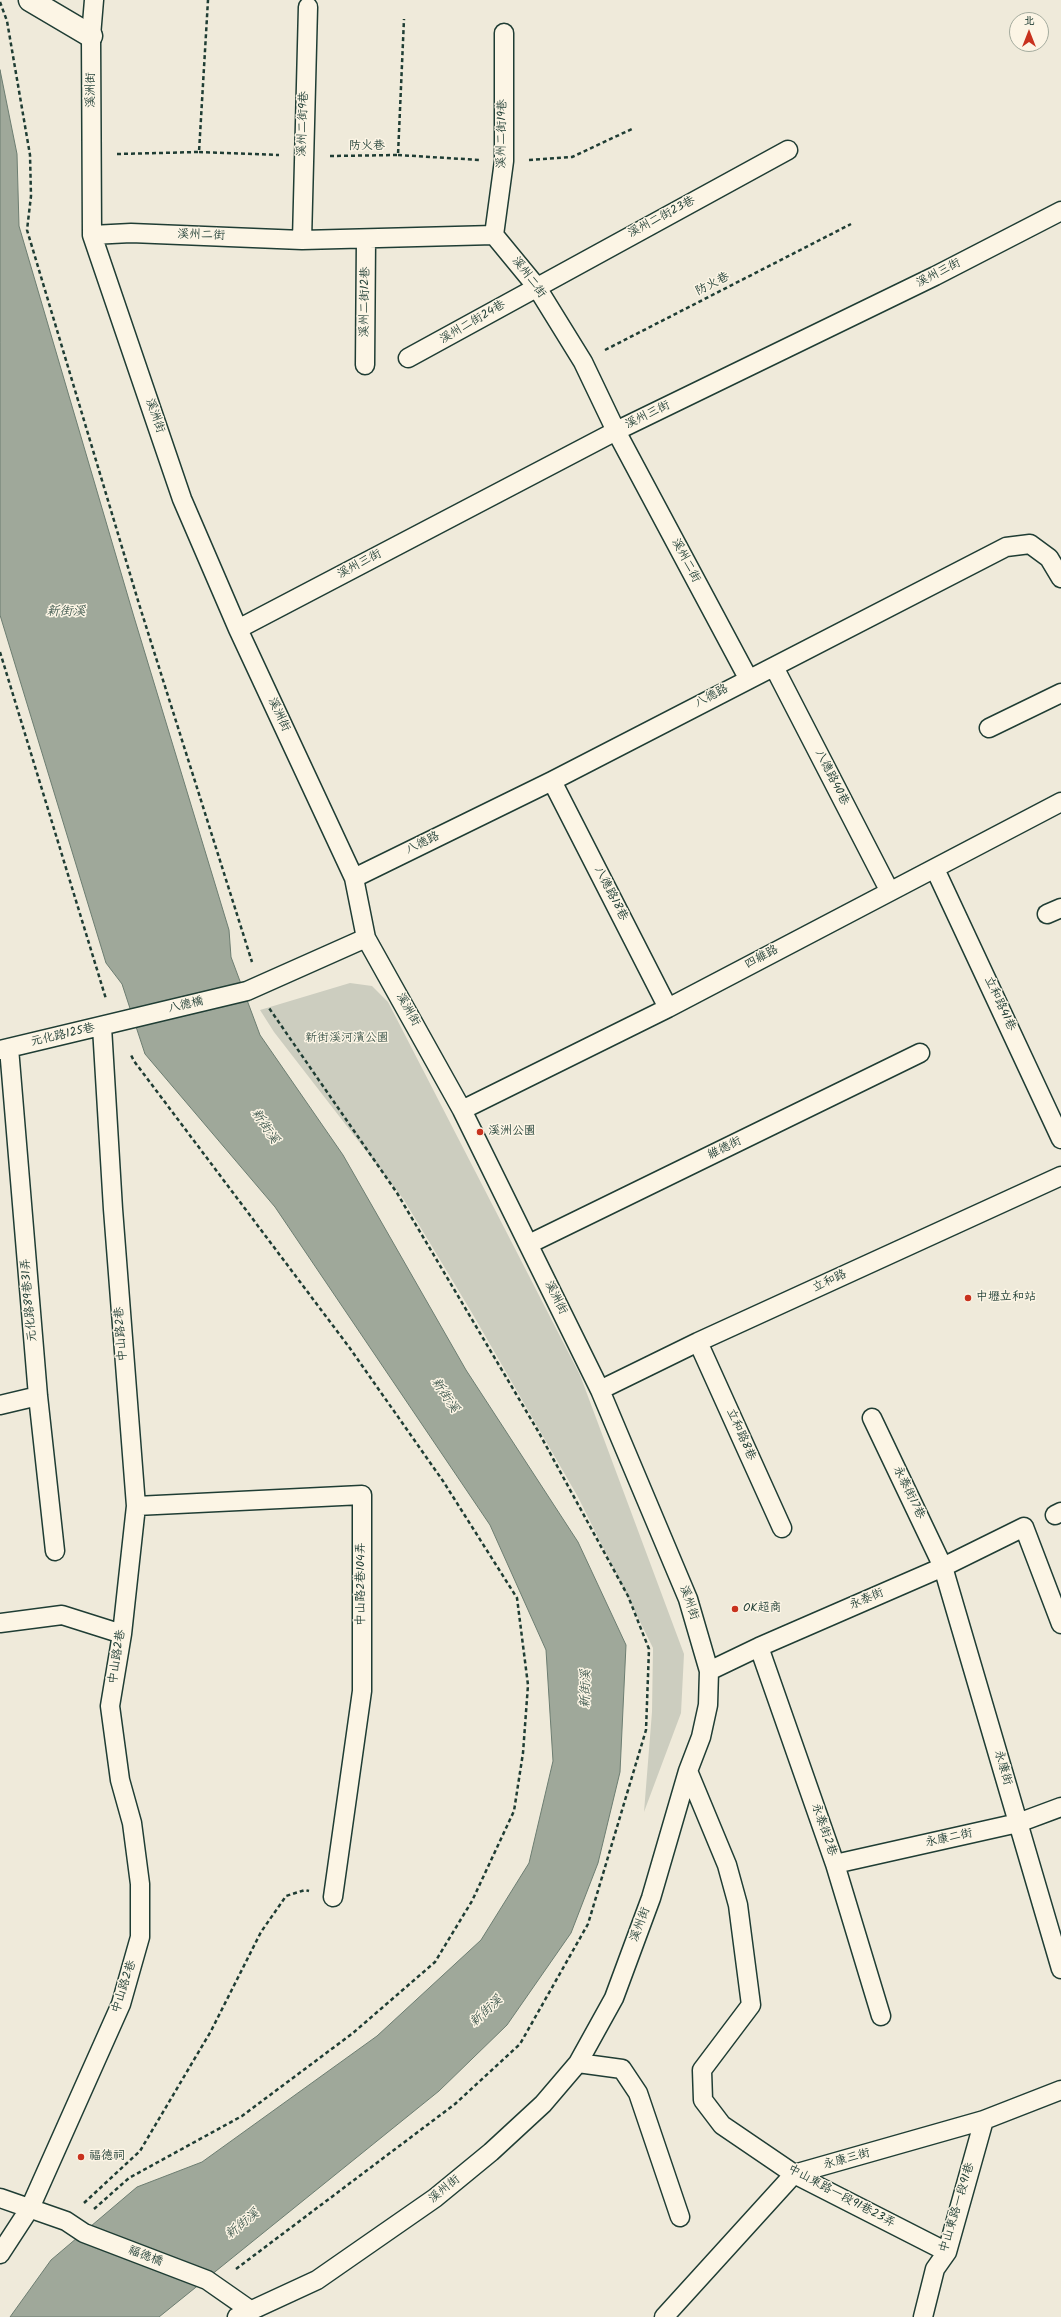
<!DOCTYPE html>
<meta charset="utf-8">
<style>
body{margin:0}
#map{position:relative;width:1061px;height:2317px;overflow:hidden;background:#efeada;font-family:Kalam,"LXGW WenKai TC",sans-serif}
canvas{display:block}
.north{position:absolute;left:1009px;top:12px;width:40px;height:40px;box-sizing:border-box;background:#fcf5e5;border:1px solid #a4ab9e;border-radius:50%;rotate:0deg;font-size:11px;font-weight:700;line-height:16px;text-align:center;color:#1f3d34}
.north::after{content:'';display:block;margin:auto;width:14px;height:18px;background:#c8321e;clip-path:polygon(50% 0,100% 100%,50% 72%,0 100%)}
</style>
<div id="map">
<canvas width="1061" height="2317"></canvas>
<div class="north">北</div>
</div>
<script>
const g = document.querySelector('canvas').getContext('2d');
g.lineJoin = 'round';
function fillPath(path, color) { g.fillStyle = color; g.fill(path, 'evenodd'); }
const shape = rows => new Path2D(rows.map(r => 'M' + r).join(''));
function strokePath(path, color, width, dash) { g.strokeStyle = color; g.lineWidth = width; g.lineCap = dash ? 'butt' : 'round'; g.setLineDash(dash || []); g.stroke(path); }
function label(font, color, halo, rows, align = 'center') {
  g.font = font + ' Kalam,"LXGW WenKai TC",sans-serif'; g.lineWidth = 3; g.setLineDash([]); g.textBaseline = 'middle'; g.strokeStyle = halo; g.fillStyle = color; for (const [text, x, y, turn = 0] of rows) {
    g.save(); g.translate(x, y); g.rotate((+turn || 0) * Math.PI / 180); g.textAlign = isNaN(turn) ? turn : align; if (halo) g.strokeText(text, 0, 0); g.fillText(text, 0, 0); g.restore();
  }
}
fillPath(shape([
 [350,983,372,986,388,1002,580,1375,684,1654,681,1713,644,1812,652,1712,653,1648,578,1497,472,1313,404,1200,274,1032,260,1010]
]), '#cccdbf');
const water = shape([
 [0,70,17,154,19,226,134,617,229,930,231,957,260,1035,343,1155,466,1370,578,1542,626,1645,620,1772,598,1863,571,1933,507,2025,439,2091,159,2317,10,2317,51,2260,137,2187,202,2162,377,2036,481,1940,529,1863,553,1761,546,1650,490,1525,275,1207,145,1054,122,984,106,963,0,615,0,70]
]);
fillPath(water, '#9fa89a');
strokePath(water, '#6c7d71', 1);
const lane = shape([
 [94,0,91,36,92,235,182,499,238,629,354,878,366,938,462,1110,600,1390,688,1599,709,1671,708,1705,701,1737,688,1771,651,1898,614,1998,578,2063,543,2104,491,2152,435,2198,317,2280,237,2317],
 [92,235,131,233,302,240,494,235,536,286,583,362,616,431,748,678],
 [494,235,504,161,504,33],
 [302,240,308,7],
 [408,358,788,150],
 [365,365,366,239],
 [238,629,616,431,935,276,1061,211],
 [774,667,889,890],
 [989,728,1061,693],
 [552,781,668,1008],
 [935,869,1061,1139],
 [354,878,552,781,1006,547,1030,544,1049,558,1061,578],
 [1047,914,1061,908],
 [9,1048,38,1396,55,1551],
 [0,1050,247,991,366,938],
 [462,1110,668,1008,1061,802],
 [529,1244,920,1053],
 [698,1342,782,1528],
 [600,1390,698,1342,1061,1176],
 [0,1405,38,1396],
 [872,1418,943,1567,1061,1969],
 [136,1506,362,1495,362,1691,333,1897],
 [1055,1515,1061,1512],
 [0,1623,62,1615,122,1634],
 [759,1647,835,1864,881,2016],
 [709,1671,759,1647,943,1567,1024,1527,1061,1624],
 [688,1771,727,1865,738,1905,751,2005,702,2070,703,2100,722,2125,794,2174,947,2252],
 [835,1864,1018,1823,1061,1807],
 [578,2063,622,2069,638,2093,680,2217],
 [0,2198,66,2221,84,2233,207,2280,250,2310],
 [0,2254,30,2208,121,2004,140,1937,140,1884,132,1823,120,1780,110,1706,122,1634,136,1506,113,1209,102,1027],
 [664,2317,794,2174,984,2120,1061,2090],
 [923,2317,935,2269,947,2252,984,2120]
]);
const street = shape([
 [30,0,91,36]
]);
strokePath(lane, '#1f3d34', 21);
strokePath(street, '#1f3d34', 25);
strokePath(shape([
 [0,2,7,21,30,155,31,196,27,230,139,604,252,962],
 [199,152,279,155],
 [117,154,199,152,208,0],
 [398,155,480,160],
 [330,156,398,155,404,19],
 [529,160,572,157,634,128],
 [605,350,851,224],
 [0,652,106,999],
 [84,2203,140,2151,211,2031,261,1932,286,1896,305,1890,309,1891],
 [94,2209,129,2178,242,2116,353,2033,435,1962,472,1901,514,1811,523,1753,528,1685,517,1598,443,1481,349,1347,134,1061,130,1053],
 [236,2269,455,2104,520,2044,588,1924,646,1730,649,1649,628,1596,538,1431,397,1193,269,1008]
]), '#1f3d34', 2.5, [4, 3]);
strokePath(lane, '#fcf5e5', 18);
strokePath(street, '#fcf5e5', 22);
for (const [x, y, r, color] of [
 [480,1132,4,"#c8321e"],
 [968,1298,4,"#c8321e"],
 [735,1609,4,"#c8321e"],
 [81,2157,4,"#c8321e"]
]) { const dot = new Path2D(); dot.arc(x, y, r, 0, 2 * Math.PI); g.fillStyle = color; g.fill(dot); strokePath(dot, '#fcf5e5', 1.5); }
label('12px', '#1f3d34', '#fcf5e5', [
 ["溪洲街",92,90,-90],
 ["溪州二街9巷",304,124,-88],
 ["溪州二街19巷",503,134,-89],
 ["防火巷",367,147,-1],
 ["溪州二街23巷",662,218,-28],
 ["溪州二街",201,236,2],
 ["溪州三街",939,274,-27],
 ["溪州二街",528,278,53],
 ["防火巷",713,285,-27],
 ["溪州二街12巷",366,302,-89],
 ["溪州二街24巷",473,323,-30],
 ["溪洲街",154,416,71],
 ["溪州三街",648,416,-26],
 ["溪州二街",685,561,62],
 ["溪州三街",360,565,-28],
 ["八德路",712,697,-28],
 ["溪洲街",278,715,65],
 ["八德路40巷",831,778,63],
 ["八德路",423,844,-26],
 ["八德路18巷",610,894,63],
 ["四維路",762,958,-28],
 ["立和路41巷",999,1004,65],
 ["八德橋",186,1006,-13],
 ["溪洲街",407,1010,61],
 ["元化路125巷",63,1036,-13],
 ["維德街",725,1149,-26],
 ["立和路",830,1282,-25],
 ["溪洲街",555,1298,64],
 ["元化路89巷31弄",30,1300,-95],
 ["中山路2巷",122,1334,-94],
 ["立和路8巷",740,1435,66],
 ["永泰街17巷",908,1493,64],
 ["中山路2巷104弄",362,1584,-90],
 ["永泰街",867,1600,-23],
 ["溪州街",688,1603,71],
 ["中山路2巷",118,1657,-81],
 ["永康街",1002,1768,74],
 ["永泰街2巷",823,1830,71],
 ["永康二街",949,1839,-12],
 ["溪州街",641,1925,-69],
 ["中山路2巷",125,1987,-72],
 ["永康三街",847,2160,-15],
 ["溪州街",445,2190,-39],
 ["中山東路一段91巷23弄",841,2197,28],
 ["中山東路一段91巷",958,2208,-73],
 ["福德橋",145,2257,21]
]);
label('12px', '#425a50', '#fcf5e5', [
 ["新街溪河濱公園",347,1039]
]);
label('12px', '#1f3d34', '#fcf5e5', [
 ["溪洲公園",488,1132],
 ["中壢立和站",976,1298],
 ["OK超商",743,1609],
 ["福德祠",89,2157]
], 'left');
label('italic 13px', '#455d53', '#fcf5e5', [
 ["新街溪",66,613],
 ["新街溪",264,1127,56],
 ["新街溪",444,1396,56],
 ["新街溪",587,1689,-89],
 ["新街溪",487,2012,-43],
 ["新街溪",243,2225,-39]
]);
</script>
